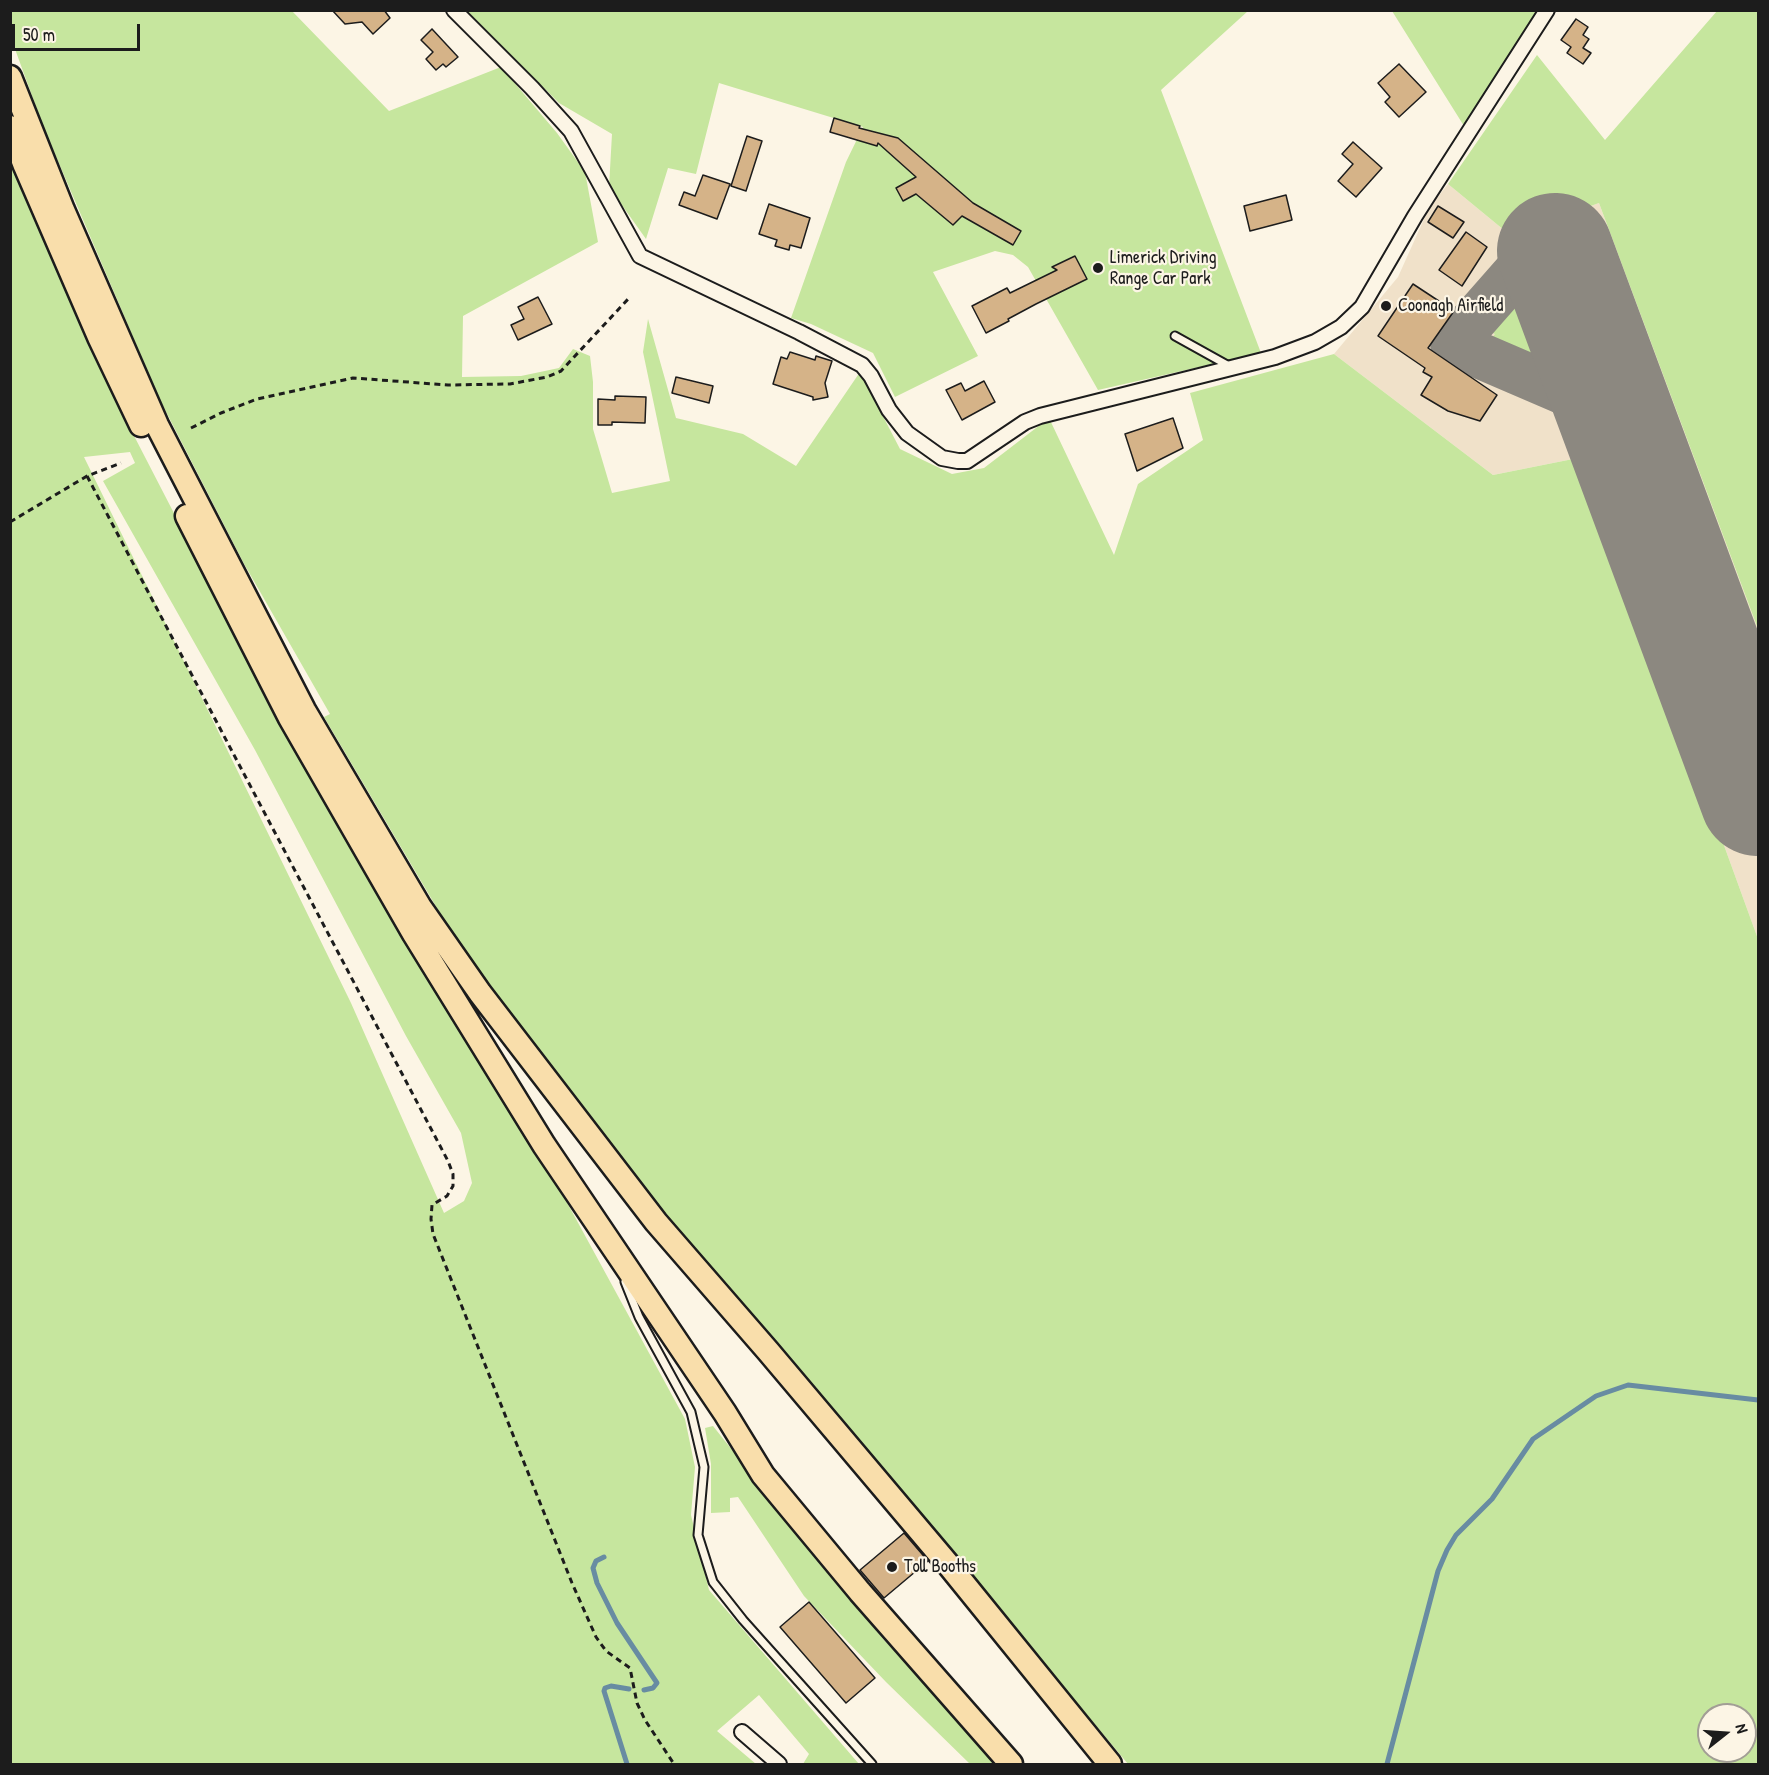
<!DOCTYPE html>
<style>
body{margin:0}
#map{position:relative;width:1769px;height:1775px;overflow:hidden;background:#fcf5e5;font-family:"Patrick Hand",sans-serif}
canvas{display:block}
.frame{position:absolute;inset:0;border:12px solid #1c1c1c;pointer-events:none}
.north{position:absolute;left:1697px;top:1703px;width:60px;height:60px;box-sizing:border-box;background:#fcf5e5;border:2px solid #a29e95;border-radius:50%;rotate:73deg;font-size:16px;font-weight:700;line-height:24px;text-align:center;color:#1c1c1c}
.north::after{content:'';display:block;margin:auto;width:21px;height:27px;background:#1c1c1c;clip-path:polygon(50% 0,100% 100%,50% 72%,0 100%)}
.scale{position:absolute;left:12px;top:24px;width:128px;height:27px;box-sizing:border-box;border:3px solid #1c1c1c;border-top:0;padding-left:8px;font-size:18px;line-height:21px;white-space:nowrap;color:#1c1c1c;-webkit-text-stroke:4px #fcf5e5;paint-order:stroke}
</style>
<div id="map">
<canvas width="1769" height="1775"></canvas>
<div class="frame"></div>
<div class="north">N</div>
<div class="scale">50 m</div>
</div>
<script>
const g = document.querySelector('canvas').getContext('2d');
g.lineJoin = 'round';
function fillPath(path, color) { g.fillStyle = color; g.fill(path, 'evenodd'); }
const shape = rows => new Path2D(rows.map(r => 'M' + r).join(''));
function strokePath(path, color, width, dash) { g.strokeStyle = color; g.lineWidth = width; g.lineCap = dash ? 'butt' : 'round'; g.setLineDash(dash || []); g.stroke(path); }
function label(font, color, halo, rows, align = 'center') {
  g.font = font + ' "Patrick Hand",sans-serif'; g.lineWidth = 4.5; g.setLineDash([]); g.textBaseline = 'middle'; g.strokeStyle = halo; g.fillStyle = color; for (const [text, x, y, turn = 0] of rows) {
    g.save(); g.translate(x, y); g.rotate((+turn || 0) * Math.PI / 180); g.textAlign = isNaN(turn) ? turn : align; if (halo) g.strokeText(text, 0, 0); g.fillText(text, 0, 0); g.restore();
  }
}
fillPath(shape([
 [1448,184,1510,235,1599,203,1758,629,1758,939,1583,457,1493,475,1334,354,1398,277,1429,208]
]), '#f0e1c9');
fillPath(shape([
 [1538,10,1539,12,1464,126,1392,11],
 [11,11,292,11,389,111,501,67,557,133,585,172,598,242,463,316,462,377,521,376,559,368,573,349,590,356,593,382,593,429,612,493,670,481,643,352,648,319,676,418,743,434,796,466,860,372,900,449,952,474,984,468,1049,418,1114,555,1138,484,1203,440,1190,393,1334,354,1493,475,1583,457,1758,939,1758,1764,1128,1764,1041,1660,878,1472,670,1224,489,996,324,717,330,714,243,562,160,400,43,126,11,38],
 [1709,1715,1745,1715,1745,1751,1709,1751],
 [467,11,1248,11,1161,90,1261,353,1098,390,1028,267,1013,255,995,251,933,272,978,356,895,397,873,353,811,324,791,318,846,162,863,127,719,83,696,174,668,168,646,239,609,187,612,134,559,103],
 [1717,11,1758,11,1758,629,1599,203,1510,235,1448,184,1537,55,1605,140],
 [11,159,130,428,274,707,340,829,558,1186,685,1419,695,1467,691,1515,709,1590,859,1764,803,1764,809,1754,759,1695,717,1731,756,1764,11,1764],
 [130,452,135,463,103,481,255,750,406,1036,461,1133,472,1183,464,1201,444,1213,351,1003,84,457],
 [1533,266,1541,267,1550,272,1595,391,1593,395,1586,395,1484,349,1495,334,1477,326,1526,269],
 [713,1426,883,1639,1001,1764,970,1764,886,1682,804,1596,738,1497,730,1498,730,1512,711,1513,711,1464,705,1428]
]), '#c6e69e');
strokePath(shape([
 [604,1557,596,1561,593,1568,597,1583,617,1623,657,1683,653,1688,644,1690],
 [627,1764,604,1691,605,1688,611,1686,629,1689],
 [1387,1764,1438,1571,1447,1550,1456,1535,1492,1499,1533,1439,1596,1396,1628,1385,1758,1400]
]), '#688ca2', 5);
strokePath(shape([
 [1555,251,1526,261,1453,344,1616,414]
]), '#8c8880', 46);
strokePath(shape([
 [1555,251,1758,798]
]), '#8c8880', 116);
const building = shape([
 [332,10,384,10,390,18,373,34,362,22,345,24,332,10],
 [1576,19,1588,27,1583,35,1589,39,1583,48,1591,53,1583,64,1567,53,1571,47,1561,40,1576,19],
 [432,29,458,57,446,67,443,64,436,70,426,59,433,52,421,40,432,29],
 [1399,64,1426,92,1399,117,1385,102,1390,97,1378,83,1399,64],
 [834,118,860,126,859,128,898,138,973,203,1021,231,1013,245,962,216,953,225,916,194,903,201,896,188,916,177,878,143,877,146,830,132,834,118],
 [747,136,762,141,746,191,731,186,747,136],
 [1353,142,1382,168,1356,197,1338,181,1353,164,1342,154,1353,142],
 [703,175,730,184,717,219,679,205,684,192,695,196,703,175],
 [1286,195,1292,220,1250,231,1244,206,1286,195],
 [769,204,810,218,801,248,790,245,789,250,775,246,777,240,759,234,769,204],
 [1438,206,1464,222,1453,238,1428,222,1438,206],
 [1466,232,1487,247,1462,286,1439,270,1466,232],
 [1075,256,1087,279,1036,304,1008,319,1009,321,986,333,972,306,1007,288,1010,293,1057,270,1052,267,1075,256],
 [1413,284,1454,311,1428,348,1497,395,1480,421,1448,411,1421,395,1432,377,1423,372,1425,368,1378,336,1413,284],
 [538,297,552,324,518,340,511,325,524,319,518,307,538,297],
 [790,352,815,360,816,356,832,361,825,383,828,397,813,400,813,397,773,384,781,357,787,359,790,352],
 [676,377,713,386,709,403,672,393,676,377],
 [984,381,995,402,962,420,946,390,961,383,965,391,984,381],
 [615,396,646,397,645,423,612,422,612,425,598,425,598,399,615,400,615,396],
 [1173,418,1183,448,1137,471,1125,434,1173,418],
 [904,1533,928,1561,884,1598,860,1570,904,1533],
 [809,1602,875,1678,846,1703,780,1627,809,1602]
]);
fillPath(building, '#d5b388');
strokePath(building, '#1c1c1c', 1.5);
const service = shape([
 [1175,336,1229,366],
 [625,1282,639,1317,691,1412,704,1467,698,1535,713,1582,743,1620,872,1764]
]);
const minor = shape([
 [454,10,532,88,571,131,640,256,799,332,862,365,871,376,889,410,907,433,942,458,958,461,967,461,1025,422,1040,416,1275,357,1315,342,1341,327,1362,307,1415,216,1547,10],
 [742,1732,779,1764]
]);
const trunk = shape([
 [10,77,63,210,157,425,304,710,420,907,480,993,656,1222,768,1351,947,1563,1110,1764],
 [10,127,25,166,99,337,141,425],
 [187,516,290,718,414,934,544,1145,725,1413,763,1475,860,1592,1011,1764]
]);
strokePath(service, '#1c1c1c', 11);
strokePath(minor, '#1c1c1c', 18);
strokePath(trunk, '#1c1c1c', 27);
strokePath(shape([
 [191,428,221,413,257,399,353,378,448,385,510,384,547,377,561,371,630,297],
 [87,476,448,1161,453,1174,453,1186,447,1196,432,1205,431,1219,433,1234,572,1583,596,1637,606,1651,630,1668,637,1703,645,1720,674,1764],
 [10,522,87,476,121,463]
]), '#1c1c1c', 3, [6, 4.5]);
strokePath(service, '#fcf5e5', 7);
strokePath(minor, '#fcf5e5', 14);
strokePath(trunk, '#f9deab', 22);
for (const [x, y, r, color] of [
 [1098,268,6,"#1c1c1c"],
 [1386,306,6,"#1c1c1c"],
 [892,1567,6,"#1c1c1c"]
]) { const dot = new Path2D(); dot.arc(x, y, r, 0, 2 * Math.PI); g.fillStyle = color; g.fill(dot); strokePath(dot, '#fcf5e5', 2); }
label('18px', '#1c1c1c', '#fcf5e5', [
 ["Limerick Driving",1110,258],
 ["Range Car Park",1110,279],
 ["Coonagh Airfield",1398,306],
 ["Toll Booths",904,1567]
], 'left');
</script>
